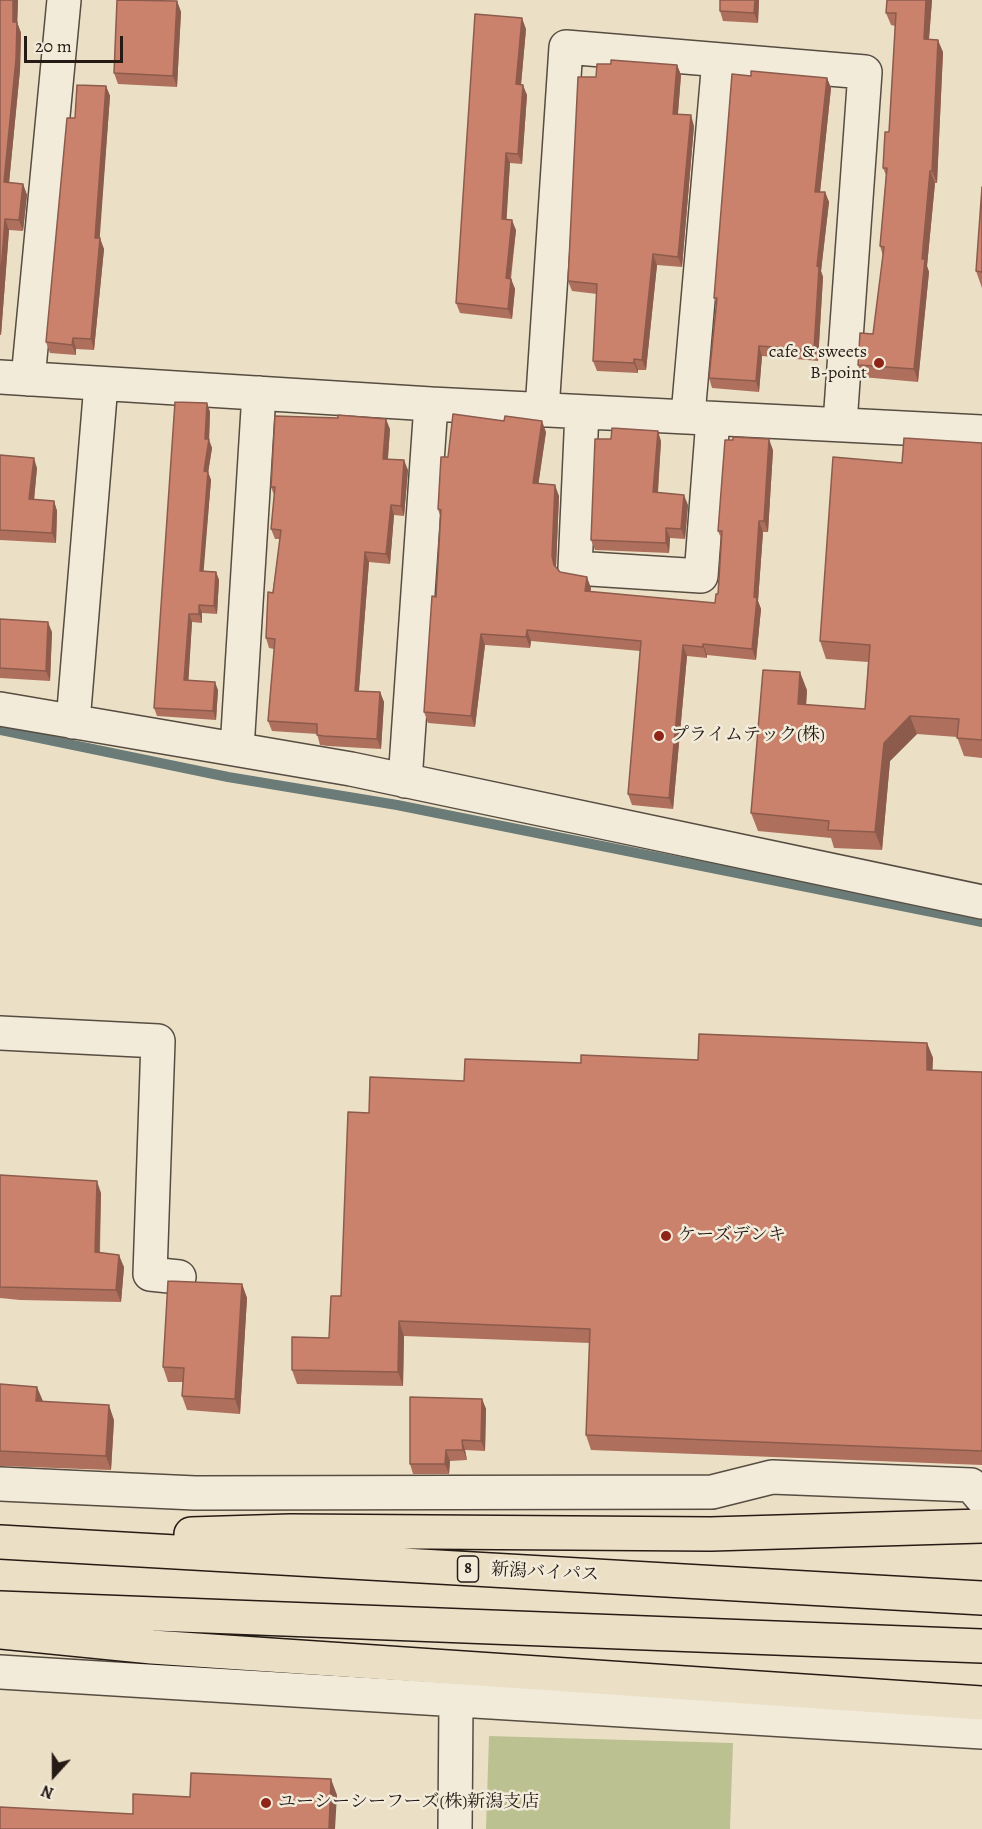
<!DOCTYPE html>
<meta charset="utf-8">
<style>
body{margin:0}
#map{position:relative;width:982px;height:1829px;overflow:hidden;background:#ebe0c6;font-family:Alegreya,serif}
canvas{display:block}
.north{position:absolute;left:24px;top:1745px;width:60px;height:60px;-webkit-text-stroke:4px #f2ebda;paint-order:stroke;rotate:201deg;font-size:16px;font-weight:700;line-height:24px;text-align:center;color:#261a15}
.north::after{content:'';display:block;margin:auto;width:21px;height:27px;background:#261a15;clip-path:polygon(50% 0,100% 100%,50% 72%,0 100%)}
.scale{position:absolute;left:24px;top:36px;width:99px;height:27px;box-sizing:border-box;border:3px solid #261a15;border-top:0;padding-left:8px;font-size:18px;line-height:21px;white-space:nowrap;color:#261a15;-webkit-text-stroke:4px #f2ebda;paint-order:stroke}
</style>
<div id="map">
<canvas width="982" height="1829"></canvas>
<div class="north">N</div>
<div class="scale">20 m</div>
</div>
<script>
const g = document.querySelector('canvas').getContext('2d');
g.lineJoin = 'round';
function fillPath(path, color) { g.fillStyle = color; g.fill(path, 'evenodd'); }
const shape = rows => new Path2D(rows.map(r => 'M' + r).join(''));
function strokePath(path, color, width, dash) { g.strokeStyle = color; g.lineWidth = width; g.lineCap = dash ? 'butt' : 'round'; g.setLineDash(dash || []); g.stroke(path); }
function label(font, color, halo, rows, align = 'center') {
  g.font = font + ' Alegreya,"Noto Serif JP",serif'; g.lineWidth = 5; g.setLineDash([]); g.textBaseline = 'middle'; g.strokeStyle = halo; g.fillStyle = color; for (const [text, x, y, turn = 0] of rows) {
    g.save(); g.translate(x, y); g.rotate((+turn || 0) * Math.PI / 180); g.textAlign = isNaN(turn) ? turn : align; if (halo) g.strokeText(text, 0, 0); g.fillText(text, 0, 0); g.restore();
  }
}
fillPath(shape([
 [489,1736,733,1743,730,1829,486,1829]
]), '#bcc192');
strokePath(shape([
 [0,730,228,777,397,805,982,922]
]), '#6b7b77', 10);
const minor = shape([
 [0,377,431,404,982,432],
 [28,379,64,0],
 [542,410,566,47,865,72,840,423],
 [582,412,575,568,701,576,713,419],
 [688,415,719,60],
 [0,709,351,769,982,902],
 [73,722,101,384],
 [237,749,259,393],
 [405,781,431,404],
 [0,1033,158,1041,150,1274,179,1277],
 [0,1484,195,1493,712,1492,772,1477,971,1485,982,1498],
 [0,1672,982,1732],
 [455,1829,456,1701]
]);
const highway = shape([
 [191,1534,290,1531,711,1534,982,1526],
 [0,1542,982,1598],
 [0,1608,982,1646],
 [0,1632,152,1647,982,1703]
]);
strokePath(minor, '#574c41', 36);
strokePath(highway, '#261a15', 36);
strokePath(minor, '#f2ebda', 33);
strokePath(highway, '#ebe0c6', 33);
fillPath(shape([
 [0,0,18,0,17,22,21,33,20,70,9,183,23,184,27,195,23,231,9,230,1,335,0,335],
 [720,0,759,0,758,23,723,21,720,11],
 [887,0,932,0,929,39,943,52,937,183,935,183,927,266,929,272,918,382,862,377,858,365,873,334,883,256,880,246,886,175,883,168,889,132,895,26,891,25,886,13],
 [177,1,181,12,177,87,118,84,114,73],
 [526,29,521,85,527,95,522,164,510,163,506,220,516,230,511,279,515,289,512,319,460,313,456,303],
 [677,65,681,75,678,114,694,126,682,267,657,265,646,370,638,370,638,373,597,371,593,361,597,294,572,291,568,281],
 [751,76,827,78,831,88,820,192,825,192,829,202,821,271,823,277,818,361,762,356,759,392,712,388,709,378,717,304,714,298],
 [106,86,110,96,99,238,104,249,94,350,76,349,76,355,50,353,46,342,75,118],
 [982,187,982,288,976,271],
 [207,403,210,412,209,440,212,448,208,472,211,480,203,571,216,572,219,580,217,614,202,613,202,623,192,622,188,681,218,690,216,720,157,716,154,708],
 [390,429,388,459,408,470,404,516,394,515,390,564,369,562,359,691,380,692,384,702,381,749,328,746,320,745,317,734,272,731,268,721,274,649,269,648,266,638,280,539,275,539,271,529,274,495,271,487],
 [546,432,538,484,559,496,556,567,560,572,591,588,590,592,715,603,718,594,721,538,718,531,773,450,768,532,763,532,758,601,761,609,756,660,707,655,707,658,687,656,673,809,632,805,628,794,640,651,531,641,530,648,485,645,475,727,428,723,424,712,436,597,440,516,438,509],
 [661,441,658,493,688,505,685,539,670,538,669,553,595,550,591,540],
 [982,443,982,758,964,756,957,737,917,734,890,761,882,850,834,848,831,838,758,831,751,813,807,690,806,705,865,709,868,662,826,659,820,641,902,463],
 [0,455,37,468,34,500,54,501,57,511,56,543,0,540],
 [0,619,52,632,50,681,0,678],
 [927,1043,933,1058,932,1070,982,1072,982,1465,591,1450,586,1435,590,1343,404,1336,403,1386,297,1384,292,1370,329,1338,341,1296,369,1113,464,1081,581,1063,698,1060],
 [0,1175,101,1193,100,1253,124,1267,121,1302,20,1300,0,1298],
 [242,1284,247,1298,240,1414,187,1410,182,1396,183,1382,168,1382,163,1367],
 [0,1384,43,1401,114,1420,111,1470,0,1466],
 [482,1399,486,1409,485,1451,465,1450,467,1460,450,1461,449,1474,413,1474,410,1464]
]), '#ae705d');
fillPath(shape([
 [13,0,18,0,17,33,13,22],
 [755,0,759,0,758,23,754,13],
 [926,0,932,0,928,51,924,39],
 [177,1,181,12,177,87,173,76],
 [522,18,526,29,520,95,516,84],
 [17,22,21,33,20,70,8,193,4,182],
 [938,40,943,52,937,183,932,171],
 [677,65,681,75,677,124,673,114],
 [827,78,831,88,819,202,815,192],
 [523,85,527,95,522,164,518,154],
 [106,86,110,96,99,248,95,238],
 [691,115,694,126,682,267,678,257],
 [506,153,510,163,506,229,502,219],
 [930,171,935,183,927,266,929,272,918,382,914,369],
 [23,184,27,195,23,231,19,220],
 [825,192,829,202,821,271,823,277,818,361,814,350,817,266],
 [5,219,9,230,1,335,0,332,0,286],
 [512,220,516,230,509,288,506,278],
 [100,238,104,249,94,350,91,339],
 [653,254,657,265,646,370,642,360],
 [511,279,515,289,512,319,508,309],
 [73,338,76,349,76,355,72,345],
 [759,346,762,356,759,392,756,381],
 [634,359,638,370,638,373,634,363],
 [207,403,210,412,209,440,212,448,207,480,204,471],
 [386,419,390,429,387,469,383,459],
 [542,421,546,432,537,494,533,483],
 [658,431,661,441,657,503,653,492],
 [769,439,773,450,768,532,764,521],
 [34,458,37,468,33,510,29,499],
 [404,460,408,470,404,516,401,506],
 [208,472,211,480,203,579,200,571],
 [555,485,559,496,556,567,554,565,552,556],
 [684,495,688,505,685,539,681,529],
 [54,501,57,511,56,543,52,533],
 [391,505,394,515,390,564,386,554],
 [759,521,763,532,758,601,761,609,756,660,752,649,754,597],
 [666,528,670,538,669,553,666,543],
 [365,552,369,562,358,701,355,691],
 [216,572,219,580,217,614,214,606],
 [587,577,591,588,589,602,585,591],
 [199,605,202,613,202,623,199,614],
 [189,614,192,622,188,689,184,680],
 [48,622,52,632,50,681,46,671],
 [527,630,531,641,530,648,526,637],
 [481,634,485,645,475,727,471,716],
 [703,644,707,655,707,658,703,647],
 [683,645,687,656,673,809,669,798],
 [800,672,807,690,805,722,798,704],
 [215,682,218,690,216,720,213,711],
 [380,692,384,702,381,749,377,739],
 [910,716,917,734,890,761,882,850,875,832,884,743],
 [927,1043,933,1058,932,1084,927,1070],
 [97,1181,101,1193,99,1264,95,1252],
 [119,1255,124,1267,121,1302,116,1290],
 [242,1284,247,1298,240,1414,235,1399],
 [399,1321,404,1336,403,1386,398,1372],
 [37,1387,43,1401,36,1401],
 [482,1399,486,1409,485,1451,481,1441],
 [109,1405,114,1420,111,1470,106,1456],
 [462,1440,465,1450,467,1460,463,1450],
 [446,1450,450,1461,449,1474,445,1464],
 [331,1779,337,1795,335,1829,329,1829]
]), '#8d5b4c');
const building = shape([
 [0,0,13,0,13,22,17,22,16,59,4,182,23,184,19,220,5,219,0,286,0,0],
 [117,0,177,1,173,76,114,73,117,0],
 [720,0,755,0,754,13,720,11,720,0],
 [887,0,926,0,924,39,938,40,932,171,930,171,922,259,925,259,914,369,858,365,860,333,873,334,884,247,880,246,887,168,883,168,885,132,889,132,896,13,886,13,887,0],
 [475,14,522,18,516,84,523,85,518,154,506,153,502,219,512,220,506,278,511,279,508,309,456,303,475,14],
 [611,60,677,65,673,114,691,115,678,257,653,254,642,360,634,359,634,363,593,361,597,284,568,281,578,77,596,77,597,64,611,64,611,60],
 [751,71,827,78,815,192,825,192,817,266,819,267,814,350,759,346,756,381,709,378,717,298,714,298,732,74,751,76,751,71],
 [77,85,106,86,95,238,100,238,91,339,73,338,72,345,46,342,67,118,75,118,77,85],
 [982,187,982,272,976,271,982,187],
 [175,402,207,403,205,439,209,439,204,471,208,472,200,571,216,572,214,606,199,605,199,614,189,614,184,680,215,682,213,711,154,708,175,402],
 [453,414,504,421,505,416,542,421,533,483,555,485,552,556,554,565,560,572,587,577,585,591,715,603,716,594,718,594,722,531,718,531,725,440,733,440,733,437,769,439,764,521,759,521,754,597,757,598,752,649,703,644,703,647,683,645,669,798,628,794,641,641,527,630,526,637,481,634,471,716,424,712,432,596,436,597,441,510,438,509,441,457,448,457,453,414],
 [338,415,386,419,383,459,404,460,401,506,391,505,386,554,365,552,355,691,380,692,377,739,324,736,317,735,317,724,268,721,275,639,266,638,268,592,273,593,281,530,271,529,275,487,271,487,275,416,338,418,338,415],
 [612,428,658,431,653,492,684,495,681,529,666,528,666,543,591,540,595,439,611,439,612,428],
 [904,438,982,443,982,740,957,738,959,719,910,716,884,743,875,832,828,830,829,821,751,813,763,670,800,672,798,704,865,709,870,645,820,641,833,457,902,463,904,438],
 [0,455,34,458,29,499,54,501,52,533,0,530,0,455],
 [0,619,48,622,46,671,0,668,0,619],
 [699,1034,927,1043,927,1070,982,1072,982,1451,586,1435,590,1329,399,1321,398,1372,292,1370,292,1337,329,1338,331,1296,341,1296,348,1112,369,1113,370,1077,464,1081,465,1059,581,1063,581,1055,698,1060,699,1034],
 [0,1175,97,1181,95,1252,119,1255,116,1290,0,1287,0,1175],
 [168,1281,242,1284,235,1399,182,1396,184,1368,163,1367,168,1281],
 [0,1384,37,1387,36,1401,109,1405,106,1456,0,1451,0,1384],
 [410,1397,482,1399,481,1441,462,1440,463,1450,446,1450,445,1464,410,1464,410,1397],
 [191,1773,331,1779,329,1829,0,1829,0,1807,133,1814,133,1794,190,1797,191,1773]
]);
fillPath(building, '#ca826c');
strokePath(building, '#8d5b4c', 1.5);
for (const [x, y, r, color] of [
 [879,363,6,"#8f2418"],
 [659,736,6,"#8f2418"],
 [666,1236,6,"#8f2418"],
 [266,1803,6,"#8f2418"]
]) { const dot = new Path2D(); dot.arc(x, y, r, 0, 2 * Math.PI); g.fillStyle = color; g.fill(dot); strokePath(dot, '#f2ebda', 2); }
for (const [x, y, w] of [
 [468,1569,21]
]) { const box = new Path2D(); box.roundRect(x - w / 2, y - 13, w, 26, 4.5); g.fillStyle = '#f2ebda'; g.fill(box); strokePath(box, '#261a15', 1.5); }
label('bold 16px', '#261a15', null, [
 ["8",468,1569]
]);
label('18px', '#261a15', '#f2ebda', [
 ["cafe & sweets",867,353,"right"],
 ["B-point",867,374,"right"],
 ["プライムテック(株)",671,736],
 ["ケーズデンキ",678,1236],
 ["ユーシーシーフーズ(株)新潟支店",278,1803]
], 'left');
label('18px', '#261a15', '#f2ebda', [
 ["新潟バイパス",545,1573,3]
]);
</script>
